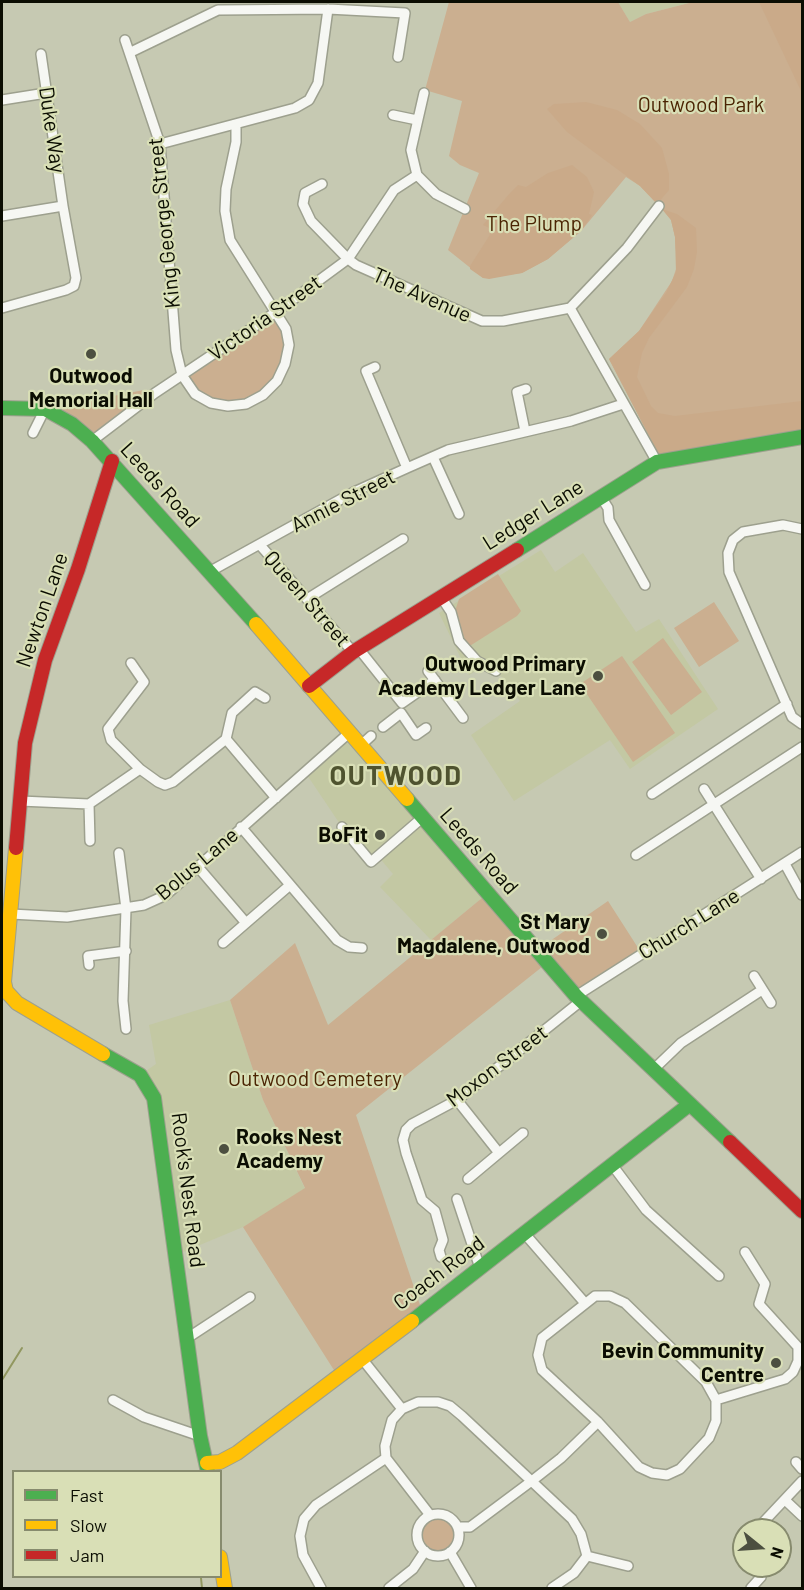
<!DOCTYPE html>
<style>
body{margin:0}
#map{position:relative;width:804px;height:1590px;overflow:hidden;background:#c6c9b2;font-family:Barlow,sans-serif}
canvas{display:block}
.frame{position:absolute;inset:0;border:3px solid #0b0d02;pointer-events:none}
.legend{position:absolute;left:12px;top:1470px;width:210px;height:108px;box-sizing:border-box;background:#d9dfb6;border:2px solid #878b6e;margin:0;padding:8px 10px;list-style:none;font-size:18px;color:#0b0d02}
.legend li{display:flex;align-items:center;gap:12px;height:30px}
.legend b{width:30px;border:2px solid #878b6e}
.north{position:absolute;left:732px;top:1518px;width:60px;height:60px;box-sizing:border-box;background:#d9dfb6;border:2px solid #878b6e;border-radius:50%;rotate:108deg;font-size:16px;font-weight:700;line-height:24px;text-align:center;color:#0b0d02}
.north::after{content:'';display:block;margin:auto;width:21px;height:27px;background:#4c4f40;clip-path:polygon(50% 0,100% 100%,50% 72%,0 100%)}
</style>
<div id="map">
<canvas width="804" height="1590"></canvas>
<div class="frame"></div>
<ul class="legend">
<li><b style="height:8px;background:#4caf50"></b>Fast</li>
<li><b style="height:8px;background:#ffc107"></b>Slow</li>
<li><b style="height:8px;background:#c62828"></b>Jam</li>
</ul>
<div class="north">N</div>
</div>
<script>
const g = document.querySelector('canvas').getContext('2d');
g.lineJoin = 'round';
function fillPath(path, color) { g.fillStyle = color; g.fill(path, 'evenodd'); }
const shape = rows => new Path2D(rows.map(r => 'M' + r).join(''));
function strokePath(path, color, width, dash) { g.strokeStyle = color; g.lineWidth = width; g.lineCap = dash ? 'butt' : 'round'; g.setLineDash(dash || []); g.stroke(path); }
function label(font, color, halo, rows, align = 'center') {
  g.font = font + ' Barlow,sans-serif'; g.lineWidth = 4.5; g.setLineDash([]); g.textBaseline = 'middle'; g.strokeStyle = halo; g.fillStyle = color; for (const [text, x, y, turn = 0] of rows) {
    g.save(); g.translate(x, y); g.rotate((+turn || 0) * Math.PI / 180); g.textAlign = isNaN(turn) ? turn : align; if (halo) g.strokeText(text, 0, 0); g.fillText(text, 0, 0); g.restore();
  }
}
fillPath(shape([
 [618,2,693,2,646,14,630,22],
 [541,550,555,572,583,553,636,632,659,619,718,709,630,769,610,740,514,801,471,735,520,701,502,677,481,668,469,675,439,613],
 [349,733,488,893,431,940,380,887,393,874,378,856,371,862,342,827,305,772],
 [230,1000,263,1100,305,1189,243,1227,176,1255,157,1109,140,1075,156,1064,149,1025]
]), '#c3c8a3');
fillPath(shape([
 [449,2,618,2,630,22,646,14,693,2,802,2,802,437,659,455,609,359,639,331,672,281,677,266,675,237,671,220,662,209,640,186,626,177,581,231,548,259,522,273,483,278,448,250,479,173,460,165,449,156,462,101,425,90],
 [276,312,289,345,277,381,246,404,211,403,182,375],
 [144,390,155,393,92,441,45,409],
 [498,574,521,611,517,616,465,649,451,612,456,608,459,599],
 [714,602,739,641,699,667,674,628],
 [663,638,702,692,671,715,632,662],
 [622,656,675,733,633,762,580,684],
 [488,893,537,950,608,901,642,954,576,996,547,963,356,1115,422,1311,339,1378,243,1227,305,1188,263,1100,230,1000,295,943,328,1025],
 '417 1535a21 21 0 1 1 42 0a21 21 0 1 1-42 0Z'
]), '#cbaf90');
fillPath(shape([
 [759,2,802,2,802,93],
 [586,102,617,110,640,124,662,148,669,174,669,190,657,204,640,186,567,132,547,109,554,104],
 [572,165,587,177,594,192,589,214,592,215,581,231,548,259,522,273,489,279,483,278,470,269,470,266,493,230,483,225,510,193,518,185,526,187,548,173],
 [662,209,677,214,696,228,697,252,694,269,687,287,649,338,642,353,637,377,651,406,658,413,675,416,802,401,802,437,669,461,659,455,609,359,639,331,666,293,676,272,675,237,671,220]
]), '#caaa89');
strokePath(shape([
 [2,1380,22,1348],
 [201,1578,202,1588]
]), '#919760', 2);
const street = shape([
 [125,40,160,144,176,350,182,375,195,394,211,403,228,406,246,404,263,395,277,381,285,364,289,345,286,329,230,240,225,211,226,189,236,142,236,125],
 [131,52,218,10,328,9,405,13,398,57],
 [41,54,63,206],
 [424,93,411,150,417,175,436,194,465,209],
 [2,100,46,93],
 [393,115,417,120],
 [160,144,295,108,309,100,318,83,328,9],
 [322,184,305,193,303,204,311,221,348,259,356,265,482,321,503,321,570,308,627,248,659,206],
 [2,216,63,206,76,278,74,286,66,290,2,308],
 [570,308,657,462],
 [525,431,517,392,526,389],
 [33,433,45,409],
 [92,441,155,393,276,312,348,259,394,190,417,175],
 [433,457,459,514],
 [407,468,448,450,571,421,623,404],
 [601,497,608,508,609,520,645,585],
 [802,529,783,525,743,532,733,540,728,553,729,572,792,717,802,724],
 [260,545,353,652],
 [209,572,354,492,407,468,366,371,375,367],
 [441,597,451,612,459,641,477,661,496,671],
 [307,599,403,539],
 [359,649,402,703,435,680],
 [131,663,144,682,108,729,111,740,140,769],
 [428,671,463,718],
 [383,727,401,713,416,735,426,728],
 [226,739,276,798],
 [360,746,371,736],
 [704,789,761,879],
 [652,794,787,704],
 [20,801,89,804],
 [241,827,337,940,349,947,362,948],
 [342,827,371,862,422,818],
 [90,841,89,804,140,769,158,782,165,785,173,782,226,739,232,713,255,692,265,698],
 [119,853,126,909,123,1001,126,1029],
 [636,855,802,747],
 [785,864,802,895],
 [198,867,246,923],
 [11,914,67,917,144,905,166,895,349,733],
 [223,943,290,885],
 [89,965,88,956,126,951],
 [754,976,771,1003],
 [576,996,802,852],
 [654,1069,681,1043,762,990],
 [457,1100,499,1153],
 [613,1166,646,1210,719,1276],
 [468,1179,523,1133],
 [457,1199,480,1268],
 [525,1234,584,1302],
 [441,1257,439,1250,443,1240,435,1211,422,1200,406,1153,403,1140,406,1130,412,1124,457,1100,581,1001],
 [595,1296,610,1296,625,1303,706,1382,716,1400,716,1421,709,1438,680,1469,667,1475,652,1473,639,1467,598,1422,542,1370,538,1355,542,1338,595,1296],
 [186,1339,250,1297],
 [363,1360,402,1409],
 [113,1400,144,1417,200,1436],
 [716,1400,785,1379,793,1372,798,1361,798,1347,759,1304,765,1284,745,1252],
 [796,1462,802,1469],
 [785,1500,802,1516],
 '417 1535a21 21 0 1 1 42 0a21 21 0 1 1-42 0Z',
 [430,1515,386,1458,385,1446,392,1420,402,1409,418,1402,438,1402,450,1406,462,1416,572,1519,581,1534,587,1556,574,1573,552,1588],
 [458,1527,470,1527,533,1480,561,1458,598,1422],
 [756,1530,802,1481],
 [450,1552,471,1588],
 [587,1556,628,1566],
 [742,1557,744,1553],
 [321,1588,303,1555,300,1536,304,1519,316,1505,386,1458],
 [389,1588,413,1569,425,1551],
 [751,1588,761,1577,762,1566]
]);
const fast = shape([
 [2,408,45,409,72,424,92,441,256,624],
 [517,550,657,462,802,437],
 [407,799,576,996,730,1142],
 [103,1054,140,1075,154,1098,200,1436,208,1472],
 [412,1321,690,1104]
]);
const slow = shape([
 [256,624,407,799],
 [16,848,4,982,6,991,17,1003,103,1054],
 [207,1463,220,1462,237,1453,412,1321],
 [220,1557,225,1588]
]);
const jam = shape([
 [309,686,353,652,517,550],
 [16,848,25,743,45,660,78,569,112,461],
 [730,1142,802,1211]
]);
strokePath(street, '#9da08e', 12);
strokePath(fast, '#9da08e', 16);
strokePath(slow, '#9da08e', 16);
strokePath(jam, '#9da08e', 16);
strokePath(street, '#f6f7f3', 9);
strokePath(fast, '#4caf50', 14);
strokePath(slow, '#ffc107', 14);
strokePath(jam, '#c62828', 14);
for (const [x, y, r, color] of [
 [91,354,6,"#4c4f40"],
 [598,676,6,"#4c4f40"],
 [380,835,6,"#4c4f40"],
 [602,934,6,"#4c4f40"],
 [224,1149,6,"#4c4f40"],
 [776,1363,6,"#4c4f40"]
]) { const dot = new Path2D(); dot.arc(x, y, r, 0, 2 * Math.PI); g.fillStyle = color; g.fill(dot); strokePath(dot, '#d9dfb6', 2); }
label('21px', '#4b2403', '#d9dfb6', [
 ["Outwood Park",701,105],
 ["The Plump",534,224],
 ["Outwood Cemetery",315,1079]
]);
label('21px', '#0b0d02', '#d9dfb6', [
 ["Duke Way",52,130,82],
 ["King George Street",164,223,-96],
 ["The Avenue",422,295,24],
 ["Victoria Street",265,318,-35],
 ["Leeds Road",160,485,48],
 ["Annie Street",343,501,-27],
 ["Ledger Lane",533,515,-32],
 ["Queen Street",307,599,49],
 ["Newton Lane",42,610,-71],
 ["Leeds Road",479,851,49],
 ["Bolus Lane",197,864,-40],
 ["Church Lane",689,924,-32],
 ["Moxon Street",497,1066,-37],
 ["Rook's Nest Road",188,1190,83],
 ["Coach Road",439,1273,-37]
]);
label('bold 21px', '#0b0d02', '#d9dfb6', [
 ["Outwood",91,376,"center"],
 ["Memorial Hall",91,400,"center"],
 ["Outwood Primary",586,664],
 ["Academy Ledger Lane",586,688],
 ["BoFit",368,835],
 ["St Mary",590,922],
 ["Magdalene, Outwood",590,946],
 ["Rooks Nest",236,1137,"left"],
 ["Academy",236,1161,"left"],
 ["Bevin Community",764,1351],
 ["Centre",764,1375]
], 'right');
g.letterSpacing = '1.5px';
label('bold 27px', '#4f532f', '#d9dfb6', [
 ["OUTWOOD",396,776]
]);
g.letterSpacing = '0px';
</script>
